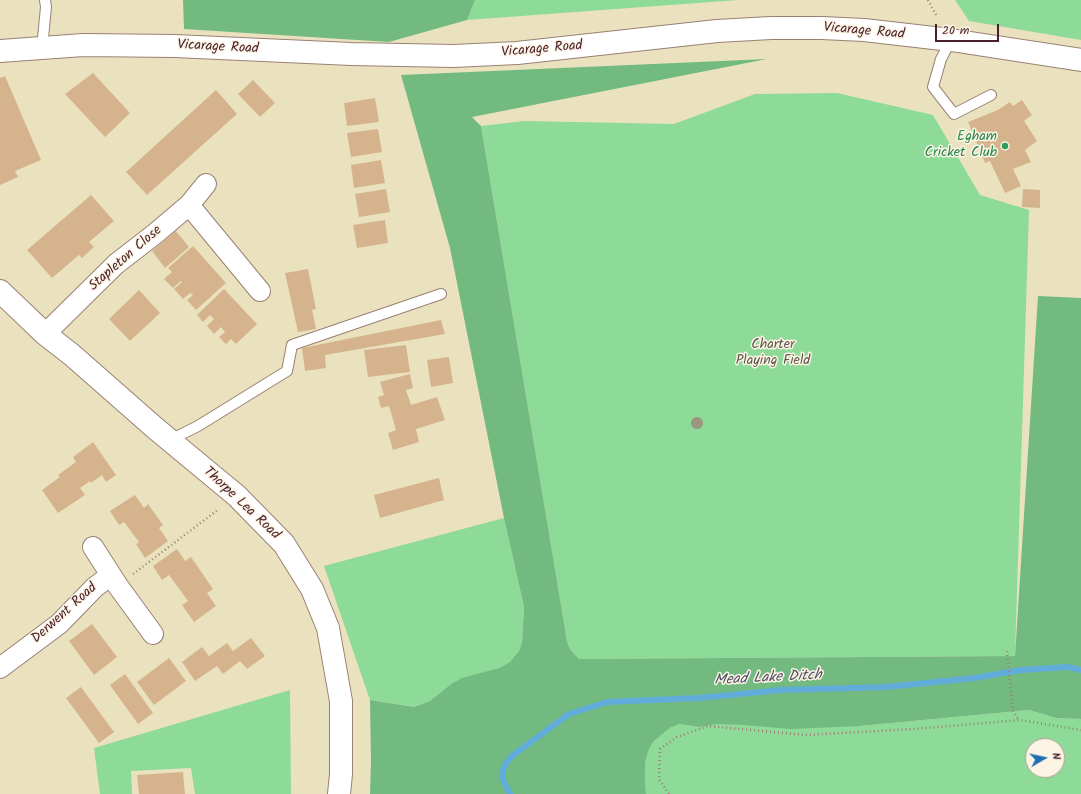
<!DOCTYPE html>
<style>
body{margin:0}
#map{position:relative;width:1081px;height:794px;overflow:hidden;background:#eae2be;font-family:Kalam,sans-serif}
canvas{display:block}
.north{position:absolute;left:1025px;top:738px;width:40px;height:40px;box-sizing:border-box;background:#fcf5e5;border:1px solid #b59f9b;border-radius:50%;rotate:81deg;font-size:11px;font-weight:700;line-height:16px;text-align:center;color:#4a1f2b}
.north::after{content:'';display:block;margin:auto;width:14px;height:18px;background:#1f6fb2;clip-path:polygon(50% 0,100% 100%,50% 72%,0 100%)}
.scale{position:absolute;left:935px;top:24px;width:64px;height:18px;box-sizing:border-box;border:2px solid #4a1f2b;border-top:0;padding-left:5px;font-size:12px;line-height:14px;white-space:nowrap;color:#4a1f2b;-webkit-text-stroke:3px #fcf5e5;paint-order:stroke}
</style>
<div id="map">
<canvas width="1081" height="794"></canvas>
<div class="north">N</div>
<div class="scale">20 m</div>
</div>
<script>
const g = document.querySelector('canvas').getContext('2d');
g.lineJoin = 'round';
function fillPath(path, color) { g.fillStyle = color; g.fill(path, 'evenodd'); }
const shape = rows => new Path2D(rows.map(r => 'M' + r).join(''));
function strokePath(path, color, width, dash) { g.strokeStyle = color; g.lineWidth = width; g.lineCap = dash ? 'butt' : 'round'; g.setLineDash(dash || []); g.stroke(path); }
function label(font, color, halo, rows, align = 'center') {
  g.font = font + ' Kalam,sans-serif'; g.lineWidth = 3; g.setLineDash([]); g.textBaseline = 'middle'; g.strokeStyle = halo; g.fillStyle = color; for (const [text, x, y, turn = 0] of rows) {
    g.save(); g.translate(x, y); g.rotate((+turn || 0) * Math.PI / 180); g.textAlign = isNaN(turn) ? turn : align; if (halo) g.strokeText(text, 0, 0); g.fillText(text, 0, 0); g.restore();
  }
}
fillPath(shape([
 [475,0,738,0,467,20],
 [955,0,1081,0,1081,40,969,21],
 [837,93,933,115,980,195,1029,210,1015,656,579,659,570,649,567,641,481,126,524,121,674,124,755,94],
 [504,518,524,607,522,642,519,651,515,657,510,662,499,668,481,673,451,684,430,701,414,707,370,700,324,566],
 [290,690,291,794,195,794,191,768,131,771,132,794,100,794,94,748],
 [1029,710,1056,718,1081,719,1081,794,646,794,645,780,645,763,649,749,654,741,670,728,679,724,699,727,718,724,860,726],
 [1033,746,1057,746,1057,770,1033,770]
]), '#8eda98');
fillPath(shape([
 [183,0,475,0,467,20,389,42,184,29],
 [767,59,472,117,481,126,567,641,570,649,579,659,1015,656,1038,296,1081,298,1081,719,1056,718,1029,710,860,726,791,729,743,725,718,724,699,727,679,724,670,728,654,741,649,749,645,763,645,780,646,794,370,794,371,762,370,700,414,707,430,701,451,684,462,678,499,668,510,662,519,651,522,642,524,607,504,518,450,248,401,75]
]), '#72ba80');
strokePath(shape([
 [510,794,503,780,503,770,506,763,513,755,569,714,607,702,699,698,781,690,886,687,974,678,1021,670,1068,667,1081,670]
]), '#62acda', 6);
fillPath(shape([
 [93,73,130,113,105,137,65,94],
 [5,76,41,160,15,171,18,177,0,185,0,78],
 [253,80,275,103,260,117,238,94],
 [216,90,237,114,147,195,126,172],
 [375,98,379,122,347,126,344,103],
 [1022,100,1032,115,1024,121,1037,141,1025,150,1031,162,1013,169,1021,186,1005,193,990,161,985,163,968,122,998,110,1010,102,1013,106],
 [378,129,382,152,351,157,347,133],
 [381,160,385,183,354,188,351,165],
 [386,189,390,212,359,217,355,194],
 [1023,189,1040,190,1040,208,1022,207],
 [91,195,114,221,89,242,94,247,82,258,79,255,52,278,27,250],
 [385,220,388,243,357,248,353,225],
 [176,231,189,247,165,268,152,251],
 [193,246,226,283,196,310,187,300,193,295,190,293,183,299,174,289,182,282,181,281,173,288,164,279,172,272,168,268],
 [308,269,316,309,312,310,316,329,298,332,285,273],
 [224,289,257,324,236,344,231,339,226,344,219,337,225,332,221,327,214,334,207,326,214,319,210,315,203,322,197,315],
 [139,290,160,313,130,341,109,319],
 [441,320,445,334,325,355,326,368,305,371,302,348],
 [406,345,410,372,368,377,364,350],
 [449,357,453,383,431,387,427,360],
 [410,374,413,388,406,390,411,405,437,397,445,420,416,429,419,442,393,450,388,433,396,430,389,406,381,408,378,397,384,395,380,382],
 [93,442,116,475,106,482,102,475,91,483,90,481,80,488,85,495,58,513,42,490,60,477,58,475,76,462,73,457],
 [439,478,444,500,380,518,374,495],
 [135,495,144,508,148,504,163,525,159,528,168,541,145,558,136,544,139,542,124,522,119,525,110,511],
 [177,549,185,561,191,557,213,589,207,593,216,606,194,622,182,605,188,601,169,575,162,580,153,566],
 [92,624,117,657,94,675,69,641],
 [251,638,265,656,247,669,240,661,223,674,217,666,195,681,182,662,202,647,209,656,227,643,233,651],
 [169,658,186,681,154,705,137,682],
 [125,674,153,713,138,724,110,685],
 [81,687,114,732,99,743,66,698],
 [183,772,185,794,139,794,137,775]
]), '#d5b48d');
const lane = shape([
 [951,40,941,59,933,87,954,114,991,95],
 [42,48,46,7,45,0],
 [170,440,198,426,287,371,292,345,441,294]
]);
const street = shape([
 [189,205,260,291],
 [45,334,116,264,156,233,189,205,206,184],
 [93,547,118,586,153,634],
 [0,668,59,624,95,587,111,575]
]);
const secondary = shape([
 [0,51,83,45,175,46,351,54,454,56,517,53,717,31,771,28,822,28,864,30,951,40,1081,60],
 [0,291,45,334,72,355,155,428,237,496,284,544,312,589,328,628,341,701,341,774,339,794]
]);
strokePath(lane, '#9a8074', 12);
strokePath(street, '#9a8074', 22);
strokePath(secondary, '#9a8074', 24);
strokePath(shape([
 [928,0,937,17],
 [133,574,219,509],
 [1007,651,1013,712,1019,720],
 [669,794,659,779,660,749,677,737,708,726,805,735,914,729,1020,720,1081,730]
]), '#9a8074', 2.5, [1, 3]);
strokePath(lane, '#fff', 10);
strokePath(street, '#fff', 20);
strokePath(secondary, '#fff', 22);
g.fillStyle = '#9d967f';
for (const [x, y] of [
 [697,423]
]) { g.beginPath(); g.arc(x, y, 6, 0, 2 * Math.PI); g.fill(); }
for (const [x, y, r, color] of [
 [1005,146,4,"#2e9e5b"]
]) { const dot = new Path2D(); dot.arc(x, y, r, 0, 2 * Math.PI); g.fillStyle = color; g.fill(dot); strokePath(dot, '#fcf5e5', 1.5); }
label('14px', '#4a1f2b', '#fcf5e5', [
 ["Vicarage Road",864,32,5],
 ["Vicarage Road",218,48,3],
 ["Vicarage Road",542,50,-5],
 ["Stapleton Close",126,259,-41],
 ["Thorpe Lea Road",241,504,43],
 ["Derwent Road",65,614,-42]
]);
label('14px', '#27864d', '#fcf5e5', [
 ["Egham",997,138],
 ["Cricket Club",997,154]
], 'right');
label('14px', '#5e574c', '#fcf5e5', [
 ["Charter",773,346],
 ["Playing Field",773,362]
]);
label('italic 15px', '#525068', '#fcf5e5', [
 ["Mead Lake Ditch",768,679,-3]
]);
</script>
